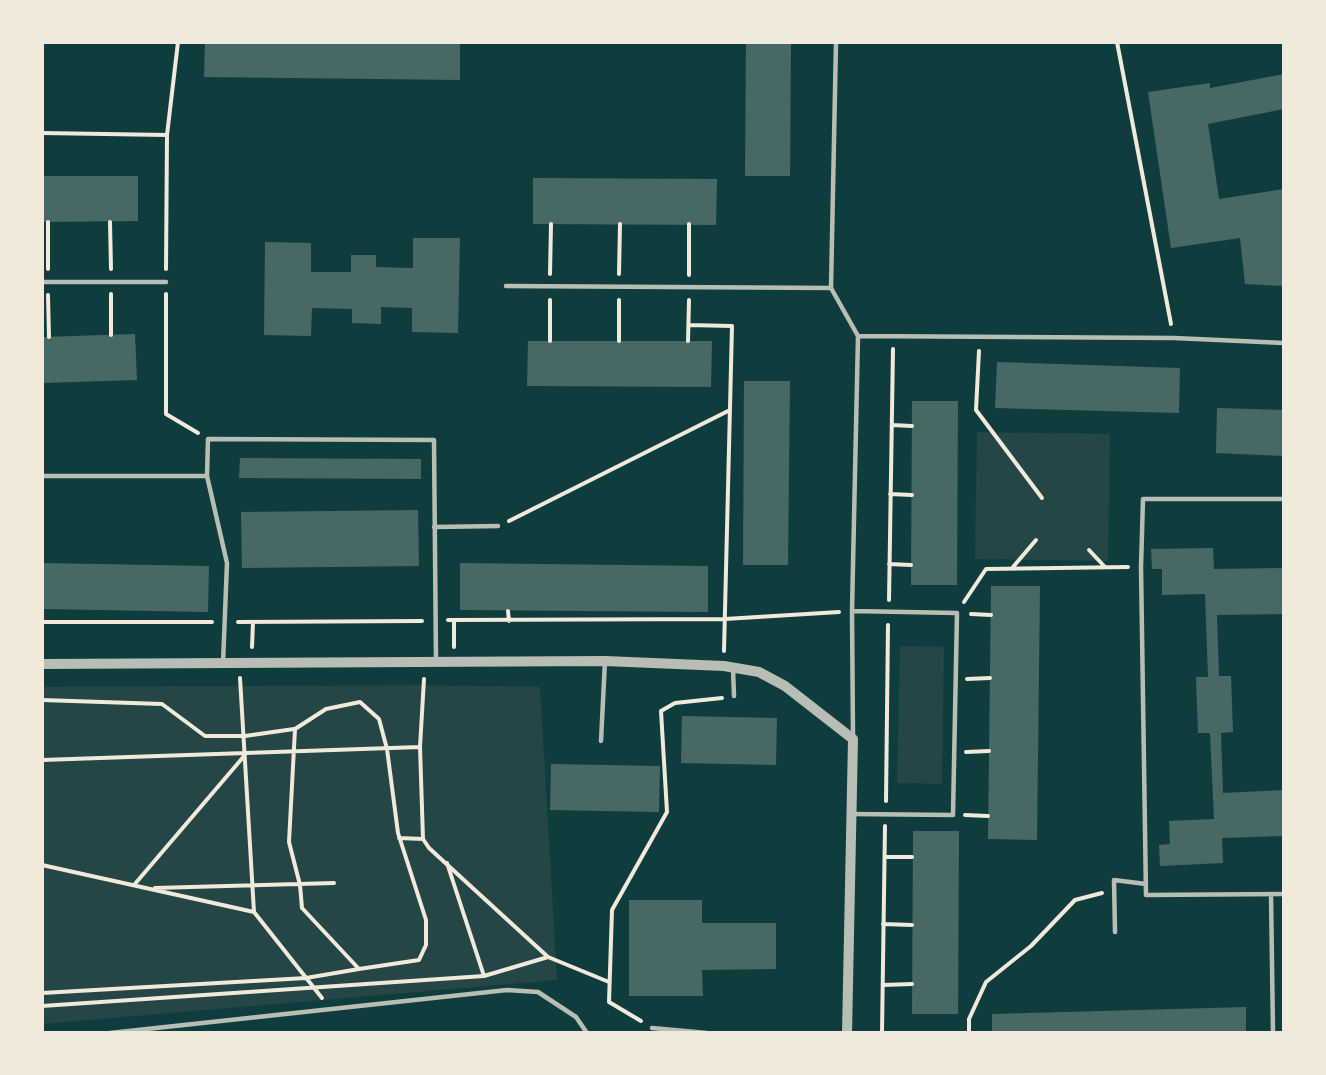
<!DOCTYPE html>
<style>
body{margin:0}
#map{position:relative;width:1326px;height:1075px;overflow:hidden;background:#0f3d3e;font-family:Overpass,sans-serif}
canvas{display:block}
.frame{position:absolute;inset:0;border:44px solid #f1e9da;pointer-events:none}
</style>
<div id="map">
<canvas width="1326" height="1075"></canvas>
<div class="frame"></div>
</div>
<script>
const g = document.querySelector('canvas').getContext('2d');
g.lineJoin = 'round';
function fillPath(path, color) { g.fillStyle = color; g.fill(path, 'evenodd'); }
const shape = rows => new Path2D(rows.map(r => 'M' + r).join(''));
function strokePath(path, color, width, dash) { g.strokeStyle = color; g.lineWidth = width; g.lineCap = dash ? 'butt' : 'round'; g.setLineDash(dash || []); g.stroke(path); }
fillPath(shape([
 [977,432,1110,434,1108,561,975,559],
 [900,646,944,647,942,784,897,783],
 [422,685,540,687,557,980,42,1024,42,687]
]), '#244646');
fillPath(shape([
 [205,42,460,42,460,80,204,77],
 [746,42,791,42,790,176,745,176],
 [1284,74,1284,109,1208,124,1219,199,1284,189,1284,286,1245,284,1240,238,1171,248,1148,92,1210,83,1210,88],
 [42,176,138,176,138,221,42,222],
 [533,178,717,179,716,225,533,224],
 [413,238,460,238,458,333,412,332,412,308,381,307,381,324,352,323,352,309,312,308,311,336,264,335,265,242,311,243,311,272,351,272,351,255,376,255,376,267,413,268],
 [135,334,137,380,42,383,42,337],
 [528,341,712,341,711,387,527,386],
 [997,362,1180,368,1179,413,995,408],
 [744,381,790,381,788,565,743,565],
 [912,401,958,401,957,585,911,585],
 [1217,408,1284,410,1284,456,1216,453],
 [240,458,421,459,421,479,239,478],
 [418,510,419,566,242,568,241,512],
 [1213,548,1214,569,1284,568,1284,614,1217,615,1219,676,1231,676,1233,732,1221,733,1223,793,1284,790,1284,836,1222,838,1223,863,1160,866,1159,845,1170,844,1169,821,1214,819,1210,733,1198,733,1196,677,1208,677,1205,594,1162,595,1162,569,1152,569,1151,549],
 [42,563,209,566,208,612,42,609],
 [460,563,708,566,708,612,460,610],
 [991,586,1040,586,1037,840,988,839],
 [682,716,777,718,776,765,681,763],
 [551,764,660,766,659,812,550,810],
 [913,831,959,831,958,1014,912,1014],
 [629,900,702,900,702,923,776,923,776,969,702,970,703,996,629,996],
 [1246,1007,1246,1033,992,1033,992,1014]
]), '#486865');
strokePath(shape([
 [1117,42,1171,324],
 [42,133,167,135],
 [48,222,48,269],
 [110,222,111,269],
 [166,269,167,135,178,42],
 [550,274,551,224],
 [619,274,620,224],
 [689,275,689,224],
 [111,294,111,335],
 [166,294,166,414,198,433],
 [48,295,49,337],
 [619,300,619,341],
 [689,325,732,326,724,651],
 [550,341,550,300],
 [688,341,689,300],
 [979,351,976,410,1042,498],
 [892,425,912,426],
 [890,494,912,495],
 [509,521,730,410],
 [1089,550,1105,567],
 [889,564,911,565],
 [1013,567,1036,540],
 [889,600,893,349],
 [964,602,986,569,1128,567],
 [508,611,509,621],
 [971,614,991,615],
 [448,620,725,619,839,612],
 [42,622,212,622],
 [238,622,422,621],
 [252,647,253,622],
 [454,647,454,620],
 [240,678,254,912,322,998],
 [967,679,990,678],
 [42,700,162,704,205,736,245,736,294,729],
 [966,752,989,751],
 [42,760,420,747],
 [886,801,888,625],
 [965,815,988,816],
 [399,838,423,839,429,848,548,957,609,982],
 [423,839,420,747,424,679],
 [885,857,912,857],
 [447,863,484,976],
 [42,865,254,912],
 [134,885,245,755],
 [155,888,334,883],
 [883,924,912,925],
 [883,985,912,984],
 [42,993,306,978,359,969,419,960,426,945,426,920,398,833,387,749,379,719,360,702,326,709,295,729,289,842,300,885,302,908,359,969],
 [42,1006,484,976,548,957],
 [641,1021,609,1002,612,910,667,812,661,711,675,703,722,698],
 [882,1033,885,826],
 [969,1033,969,1019,986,982,1031,946,1075,900,1102,893]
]), '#f1e9da', 4);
strokePath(shape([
 [836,42,831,288,858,336,852,611,853,736],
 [42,282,166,282],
 [506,286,831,288],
 [858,336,1174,338,1284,343],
 [42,476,207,476,208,439,434,440,436,661],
 [207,476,227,563,223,663],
 [1284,499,1143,499,1141,567,1146,895,1284,894],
 [434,527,498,526],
 [733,669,734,696],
 [601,741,605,661],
 [851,814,953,815,957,613,852,611],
 [1271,894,1273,1033],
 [1115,932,1114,880,1146,884],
 [652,1028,707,1033],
 [110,1033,507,990,538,992,576,1017,587,1033]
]), '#b8beb3', 4.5);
strokePath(shape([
 [42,664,605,661,724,666,759,672,785,686,853,739,847,1033]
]), '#b8beb3', 10);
</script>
